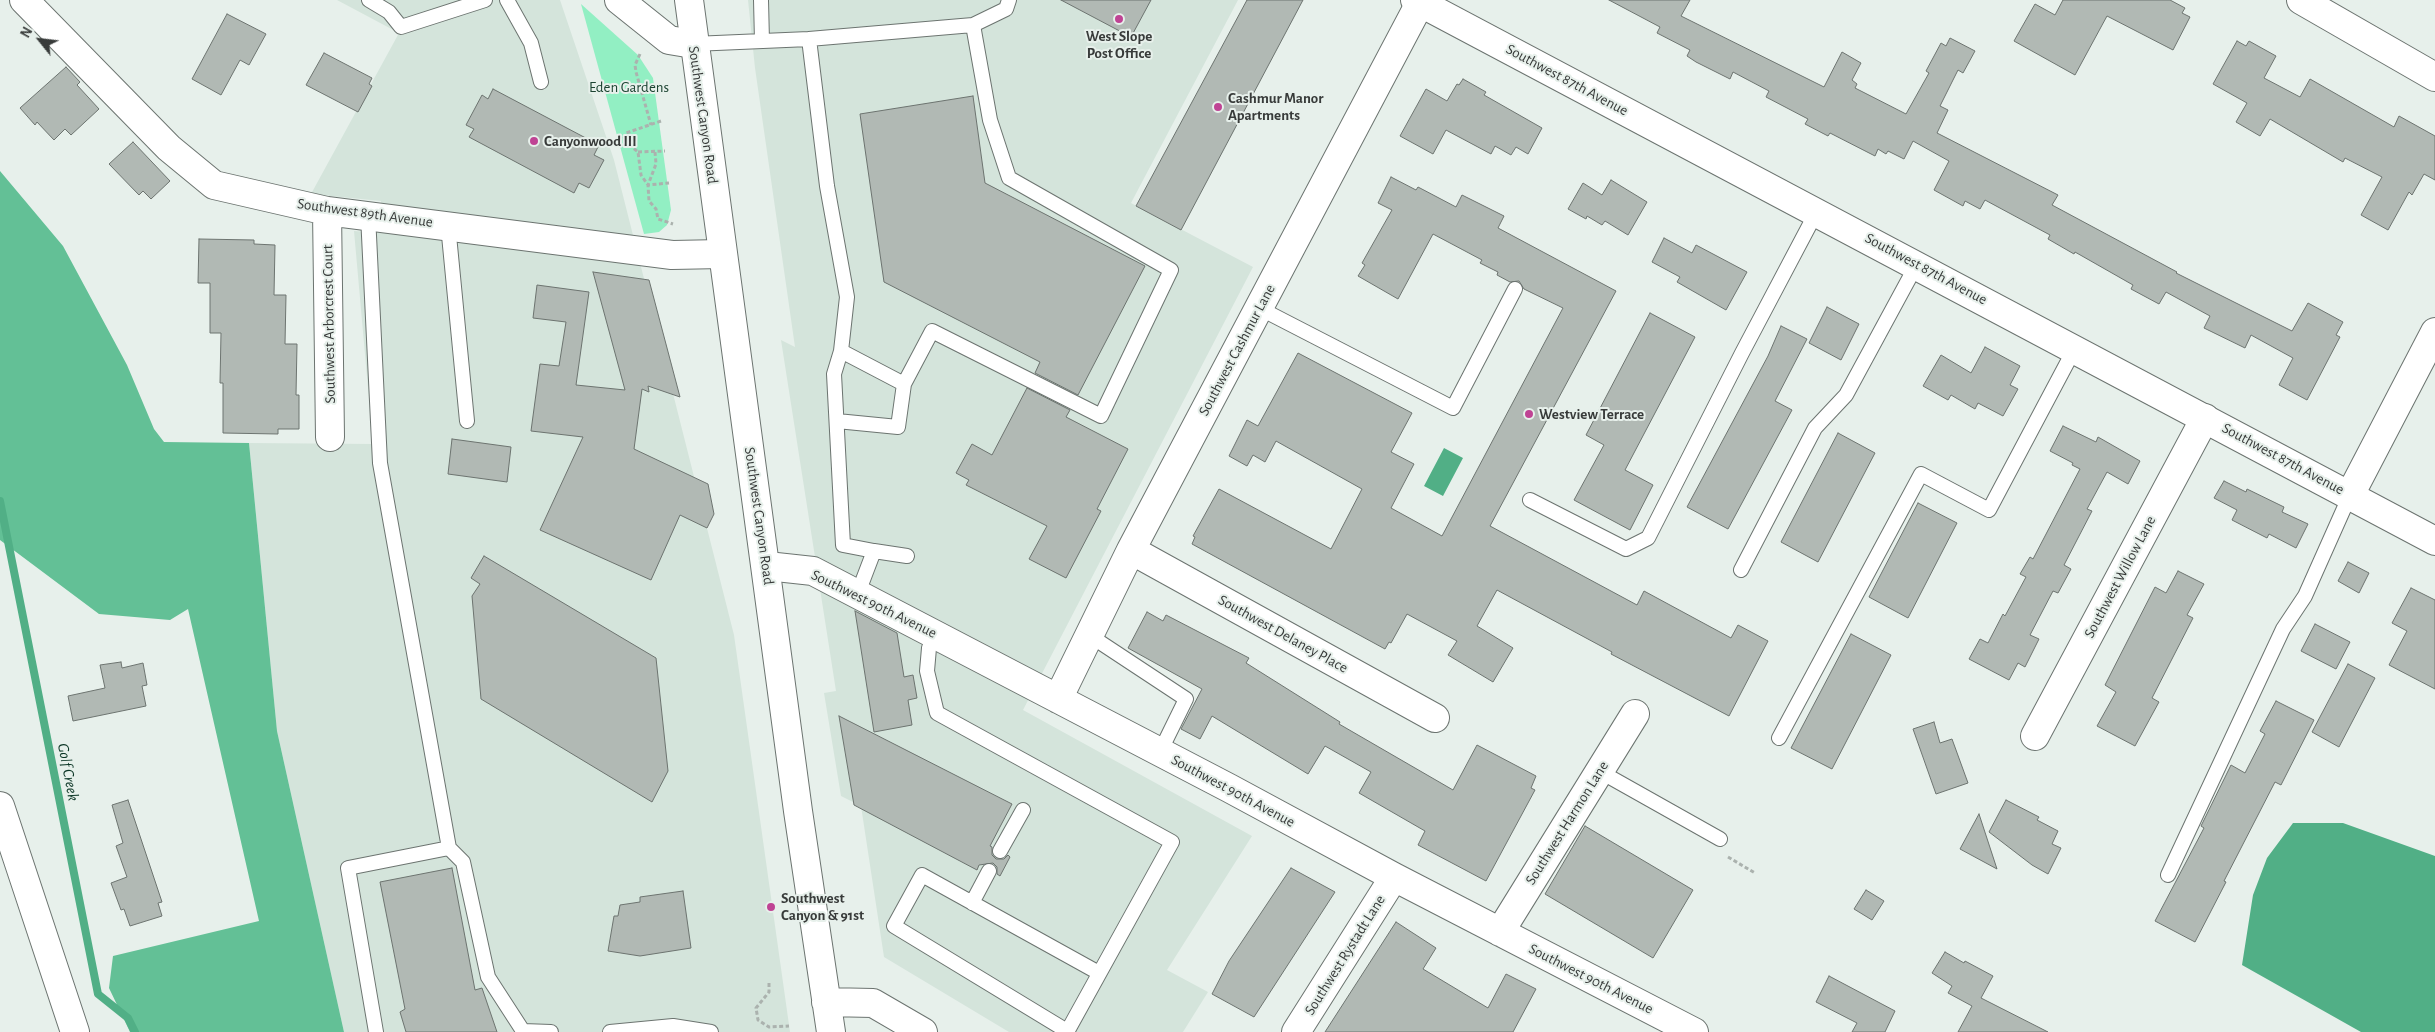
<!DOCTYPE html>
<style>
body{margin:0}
#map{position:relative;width:2435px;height:1032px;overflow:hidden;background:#e7f0eb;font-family:"Alegreya Sans",sans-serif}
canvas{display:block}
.north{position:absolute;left:15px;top:15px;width:50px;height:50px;-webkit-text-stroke:4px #e7f0eb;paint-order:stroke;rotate:299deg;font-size:14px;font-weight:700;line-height:20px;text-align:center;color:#383b3a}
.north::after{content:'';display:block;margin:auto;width:18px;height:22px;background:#383b3a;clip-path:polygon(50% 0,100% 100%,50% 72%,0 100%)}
</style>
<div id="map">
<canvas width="2435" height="1032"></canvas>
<div class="north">N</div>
</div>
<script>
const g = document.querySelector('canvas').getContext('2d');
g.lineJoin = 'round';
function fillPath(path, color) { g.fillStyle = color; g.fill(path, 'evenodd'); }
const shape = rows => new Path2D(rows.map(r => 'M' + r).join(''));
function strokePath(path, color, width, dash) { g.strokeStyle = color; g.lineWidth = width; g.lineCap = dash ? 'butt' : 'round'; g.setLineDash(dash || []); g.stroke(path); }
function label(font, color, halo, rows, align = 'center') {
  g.font = font + ' "Alegreya Sans",sans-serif'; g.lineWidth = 4; g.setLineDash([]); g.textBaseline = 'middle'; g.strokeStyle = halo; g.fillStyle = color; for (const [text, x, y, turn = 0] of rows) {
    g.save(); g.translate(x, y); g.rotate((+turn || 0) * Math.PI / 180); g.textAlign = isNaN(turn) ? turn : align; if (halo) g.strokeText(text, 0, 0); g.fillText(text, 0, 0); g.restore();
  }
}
fillPath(shape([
 [337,0,560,0,614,160,734,635,790,1032,344,1032,277,731,249,443,373,444,354,231,384,233,381,201,311,194,399,33],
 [748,0,1238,0,1131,203,1253,267,1023,710,1252,836,1167,970,1208,992,1183,1032,1009,1032,884,957,861,806,841,796,824,693,836,691,781,340,795,347,755,68]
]), '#d4e4db');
fillPath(shape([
 [581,4,638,55,653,78,671,210,667,225,659,232,644,234]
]), '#92efc3');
fillPath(shape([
 [0,171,63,246,127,365,154,429,164,442,249,443,277,731,344,1032,130,1032,109,988,113,956,259,921,188,609,170,620,99,614,0,540]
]), '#63c096');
fillPath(shape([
 [1444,448,1463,458,1443,496,1424,486],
 [2293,823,2343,823,2435,856,2435,1032,2361,1032,2242,965,2253,895,2267,858]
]), '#51af86');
strokePath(shape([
 [0,501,98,994,128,1018,135,1032]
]), '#51af86', 8);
const building = shape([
 [1061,0,1151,0,1131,37,1061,0],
 [1247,0,1303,0,1181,230,1136,206,1247,0],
 [1609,0,1690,0,1681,16,1824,87,1842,52,1861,63,1852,80,1857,84,1855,88,1906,114,1929,73,1926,71,1941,43,1946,46,1950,38,1975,51,1963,73,1958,70,1940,106,1948,110,1937,133,2058,195,2052,205,2177,272,2176,273,2292,331,2308,303,2343,322,2336,335,2340,337,2307,400,2279,385,2293,358,2251,335,2245,348,2204,328,2210,316,2166,292,2159,304,2131,289,2133,285,2075,252,2074,254,2048,239,2050,235,1985,200,1980,209,1965,201,1963,206,1934,190,1949,161,1913,141,1904,159,1888,151,1886,154,1878,149,1875,156,1830,133,1828,136,1805,124,1808,119,1766,97,1769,91,1733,72,1730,79,1696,62,1687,56,1690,50,1657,33,1660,27,1609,0],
 [2063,0,2170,0,2185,8,2182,13,2190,17,2173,50,2107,16,2075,75,2014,41,2035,4,2055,15,2063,0],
 [227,14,266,34,249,65,240,60,221,95,192,79,227,14],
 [2237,41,2246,46,2249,41,2276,56,2264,78,2300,97,2310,79,2394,127,2399,116,2435,136,2435,180,2424,174,2412,195,2409,192,2388,230,2361,215,2382,177,2345,158,2343,162,2270,119,2260,136,2236,122,2247,103,2213,84,2237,41],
 [324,53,372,78,369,84,372,86,358,112,306,85,324,53],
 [66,67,80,82,77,85,99,109,71,135,65,129,54,140,37,122,35,125,20,108,66,67],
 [1463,79,1486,92,1484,95,1542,128,1528,154,1516,147,1511,155,1495,146,1491,154,1446,130,1433,154,1400,136,1426,89,1447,101,1457,84,1459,85,1463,79],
 [493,89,599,145,594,155,604,160,589,188,579,183,574,193,469,137,474,129,466,125,482,95,488,99,493,89],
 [973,96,985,183,1145,266,1078,395,1035,373,1040,362,884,282,860,114,973,96],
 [133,142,170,181,151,199,143,191,139,195,109,164,133,142],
 [1391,177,1416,190,1418,187,1456,207,1462,195,1504,216,1498,228,1616,291,1490,526,1637,605,1644,591,1731,638,1738,625,1768,641,1729,716,1611,654,1612,652,1497,590,1477,626,1513,648,1493,682,1448,655,1457,641,1407,614,1391,643,1389,642,1385,649,1192,544,1195,537,1193,536,1219,489,1331,549,1362,489,1276,441,1265,462,1253,455,1247,466,1229,456,1247,420,1258,426,1298,353,1412,413,1391,452,1414,464,1391,508,1442,536,1563,308,1524,289,1519,281,1510,282,1497,275,1498,272,1480,263,1482,260,1433,234,1398,299,1358,276,1365,265,1362,263,1392,210,1378,203,1391,177],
 [1611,180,1647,202,1628,235,1605,221,1602,225,1587,216,1586,219,1568,209,1583,183,1602,195,1611,180],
 [1664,238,1692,253,1696,245,1747,272,1726,310,1677,282,1680,277,1652,262,1664,238],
 [199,239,254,240,254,244,275,245,274,295,286,295,285,344,297,344,296,395,299,395,299,429,278,429,278,434,223,433,223,383,220,383,221,333,210,333,210,283,198,283,199,239],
 [593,272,649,280,680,397,648,386,649,392,642,389,634,449,708,484,714,514,707,528,680,515,651,580,540,530,583,437,531,431,540,364,559,366,566,322,533,318,537,285,589,292,576,385,625,390,593,272],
 [1827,307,1859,324,1841,360,1809,343,1827,307],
 [1650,313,1695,337,1625,470,1653,485,1630,530,1574,500,1604,445,1586,435,1650,313],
 [1781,326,1807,339,1775,401,1792,410,1728,529,1687,507,1768,356,1781,326],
 [1985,347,2020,366,2010,385,2018,389,2003,416,1978,403,1975,409,1951,395,1948,400,1923,386,1941,355,1971,373,1985,347],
 [1027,388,1070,410,1066,417,1128,449,1097,509,1101,511,1066,578,1029,559,1047,526,966,485,969,480,956,473,972,444,992,455,1027,388],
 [2063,426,2096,442,2098,437,2140,461,2128,484,2107,472,2087,509,2092,511,2064,565,2071,569,2058,593,2053,591,2030,635,2039,639,2025,667,2018,663,2009,680,1969,659,1980,639,1988,643,2003,614,2005,616,2026,577,2020,574,2030,557,2033,559,2080,469,2072,465,2073,463,2050,451,2063,426],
 [1838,433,1875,453,1818,562,1781,542,1838,433],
 [452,439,511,447,507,482,448,474,452,439],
 [2224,481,2246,492,2247,489,2284,507,2282,512,2308,524,2296,548,2269,534,2267,538,2232,520,2237,510,2214,498,2224,481],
 [1918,503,1957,523,1908,618,1869,597,1918,503],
 [484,556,656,658,668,771,652,802,481,699,472,596,480,584,471,578,484,556],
 [2348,562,2369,573,2359,593,2338,581,2348,562],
 [2178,571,2204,584,2187,615,2193,618,2152,698,2159,702,2135,746,2097,726,2116,692,2105,685,2155,587,2166,593,2178,571],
 [2411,588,2435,600,2435,689,2389,665,2407,631,2392,623,2411,588],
 [855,611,897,633,904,677,913,675,917,698,908,700,912,725,874,732,855,611],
 [1147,612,1163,621,1166,615,1249,658,1246,663,1340,722,1339,724,1453,790,1477,745,1536,776,1531,788,1535,790,1486,881,1418,845,1425,831,1359,793,1371,772,1325,746,1308,774,1212,716,1200,739,1181,729,1202,689,1128,648,1147,612],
 [2315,624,2350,642,2336,669,2301,651,2315,624],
 [1851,634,1891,655,1832,769,1791,748,1851,634],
 [121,662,122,668,143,663,147,685,142,686,146,706,73,721,68,696,105,688,100,665,121,662],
 [2348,664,2375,678,2339,747,2312,732,2348,664],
 [2276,701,2314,720,2281,785,2275,782,2224,881,2226,882,2195,942,2155,921,2204,828,2201,826,2231,765,2245,773,2265,734,2260,731,2276,701],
 [839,716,1012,804,990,846,992,847,992,855,996,859,1004,859,1008,855,1010,857,1000,876,997,874,997,867,993,863,979,865,977,870,854,805,839,716],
 [1934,722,1940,743,1952,739,1968,783,1936,794,1913,729,1934,722],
 [128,800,162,902,158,903,162,916,130,926,124,909,121,910,111,883,127,877,116,846,123,843,112,805,128,800],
 [2006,800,2039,817,2037,820,2058,831,2052,844,2061,848,2048,874,2032,865,1989,832,2006,800],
 [1979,814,1997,869,1960,849,1979,814],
 [1585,826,1693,890,1653,958,1545,894,1585,826],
 [452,868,475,990,482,988,497,1032,406,1032,400,1012,405,1009,380,882,452,868],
 [1291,868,1335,892,1254,1017,1212,994,1229,961,1291,868],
 [1866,890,1884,901,1872,920,1854,909,1866,890],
 [683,891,691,948,640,956,608,951,614,916,618,916,620,905,640,902,640,897,683,891],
 [1396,922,1436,948,1423,969,1488,1008,1506,974,1536,989,1513,1032,1325,1032,1396,922],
 [1945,952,1964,963,1965,961,1993,976,1981,998,2048,1032,1958,1032,1972,1006,1948,993,1952,986,1932,973,1945,952],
 [1829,976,1895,1011,1885,1032,1852,1032,1857,1023,1816,1002,1829,976]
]);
fillPath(building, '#b1b9b4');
strokePath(building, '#6d7470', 1);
const lane = shape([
 [369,0,389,12,401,27,485,0],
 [507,0,531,43,541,82],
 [761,0,762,41],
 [809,39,827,186,847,297,841,351,904,384,932,331,1101,416,1171,270,1009,178,990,120,973,25],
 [693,44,809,39,973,25,1006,9,1009,0],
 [368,215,380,463,449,848,348,868,376,1032],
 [448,225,467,421],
 [1259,308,1453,408,1515,289],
 [841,351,834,374,843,545,874,551,858,593],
 [837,421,898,427,904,384],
 [1530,500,1626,549,1648,538,1742,353,1817,211],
 [874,551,907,556],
 [1741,570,1815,428,1846,395,1917,264],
 [936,634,929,648,927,671,937,713,1172,842,1067,1032],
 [1089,635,1186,699,1160,752],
 [1779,738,1921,474,1989,510,2075,348],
 [1599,771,1720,839],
 [449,848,463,862,488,977,523,1031,551,1032],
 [1000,851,1023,810],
 [2168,875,2283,629,2305,596,2350,495],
 [972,903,989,871],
 [1067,1031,894,926,922,875,1099,973],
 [610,1032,673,1026,711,1032]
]);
const street = shape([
 [24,0,169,148,214,185,327,211,672,255,722,254],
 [619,0,669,40,693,44],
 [2301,0,2435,77],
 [327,211,330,437],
 [2350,495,2435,332],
 [1131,550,1435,718],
 [767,566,813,571,1229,788,1394,877,1694,1032],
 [1058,699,1131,550,1420,3],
 [2035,736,2205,418],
 [0,806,75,1032],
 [1500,932,1635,714],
 [1296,1032,1394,877]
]);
const secondary = shape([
 [689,0,798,811,831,1032],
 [1415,0,2435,541],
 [826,1002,873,1003,923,1032]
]);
strokePath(lane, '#6c7470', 16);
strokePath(street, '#6c7470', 30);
strokePath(secondary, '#6c7470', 30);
strokePath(shape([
 [640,54,635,65,636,72,651,125],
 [661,121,626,133,623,140,638,152,641,175,648,185,649,201,656,209,658,219,673,224],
 [638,152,665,151],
 [655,152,656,164,648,185,669,183],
 [1728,857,1755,873],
 [769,983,769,992,756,1008,758,1020,769,1027,789,1026]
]), '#abb2ae', 3, [4, 2.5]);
strokePath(lane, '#fff', 14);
strokePath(street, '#fff', 28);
strokePath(secondary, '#fff', 28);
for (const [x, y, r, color] of [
 [1119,19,5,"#bf4394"],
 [1218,107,5,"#bf4394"],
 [534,141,5,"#bf4394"],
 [1529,414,5,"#bf4394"],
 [771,907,5,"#bf4394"]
]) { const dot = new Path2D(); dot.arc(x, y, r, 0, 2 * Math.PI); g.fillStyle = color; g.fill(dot); strokePath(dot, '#e7f0eb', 2); }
label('bold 15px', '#383b3a', '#e7f0eb', [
 ["West Slope",1119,36,"center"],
 ["Post Office",1119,53,"center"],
 ["Cashmur Manor",1228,98],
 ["Apartments",1228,115],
 ["Canyonwood III",544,141],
 ["Westview Terrace",1539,414],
 ["Southwest",781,898],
 ["Canyon & 91st",781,915]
], 'left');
label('15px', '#383b3a', '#e7f0eb', [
 ["Southwest 87th Avenue",1567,80,28],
 ["Southwest Canyon Road",703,115,82],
 ["Southwest 89th Avenue",365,213,8],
 ["Southwest 87th Avenue",1926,269,28],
 ["Southwest Arborcrest Court",329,324,-91],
 ["Southwest Cashmur Lane",1237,350,-62],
 ["Southwest 87th Avenue",2283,459,28],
 ["Southwest Canyon Road",759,516,82],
 ["Southwest Willow Lane",2120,577,-62],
 ["Southwest 90th Avenue",874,604,26],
 ["Southwest Delaney Place",1283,634,29],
 ["Southwest 90th Avenue",1233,791,28],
 ["Southwest Harmon Lane",1567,823,-58],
 ["Southwest Rystadt Lane",1345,955,-58],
 ["Southwest 90th Avenue",1591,979,27]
]);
label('15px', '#1c4432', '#e7f0eb', [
 ["Eden Gardens",629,87]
]);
label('italic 16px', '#0b3525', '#e7f0eb', [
 ["Golf Creek",68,772,79]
]);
</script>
